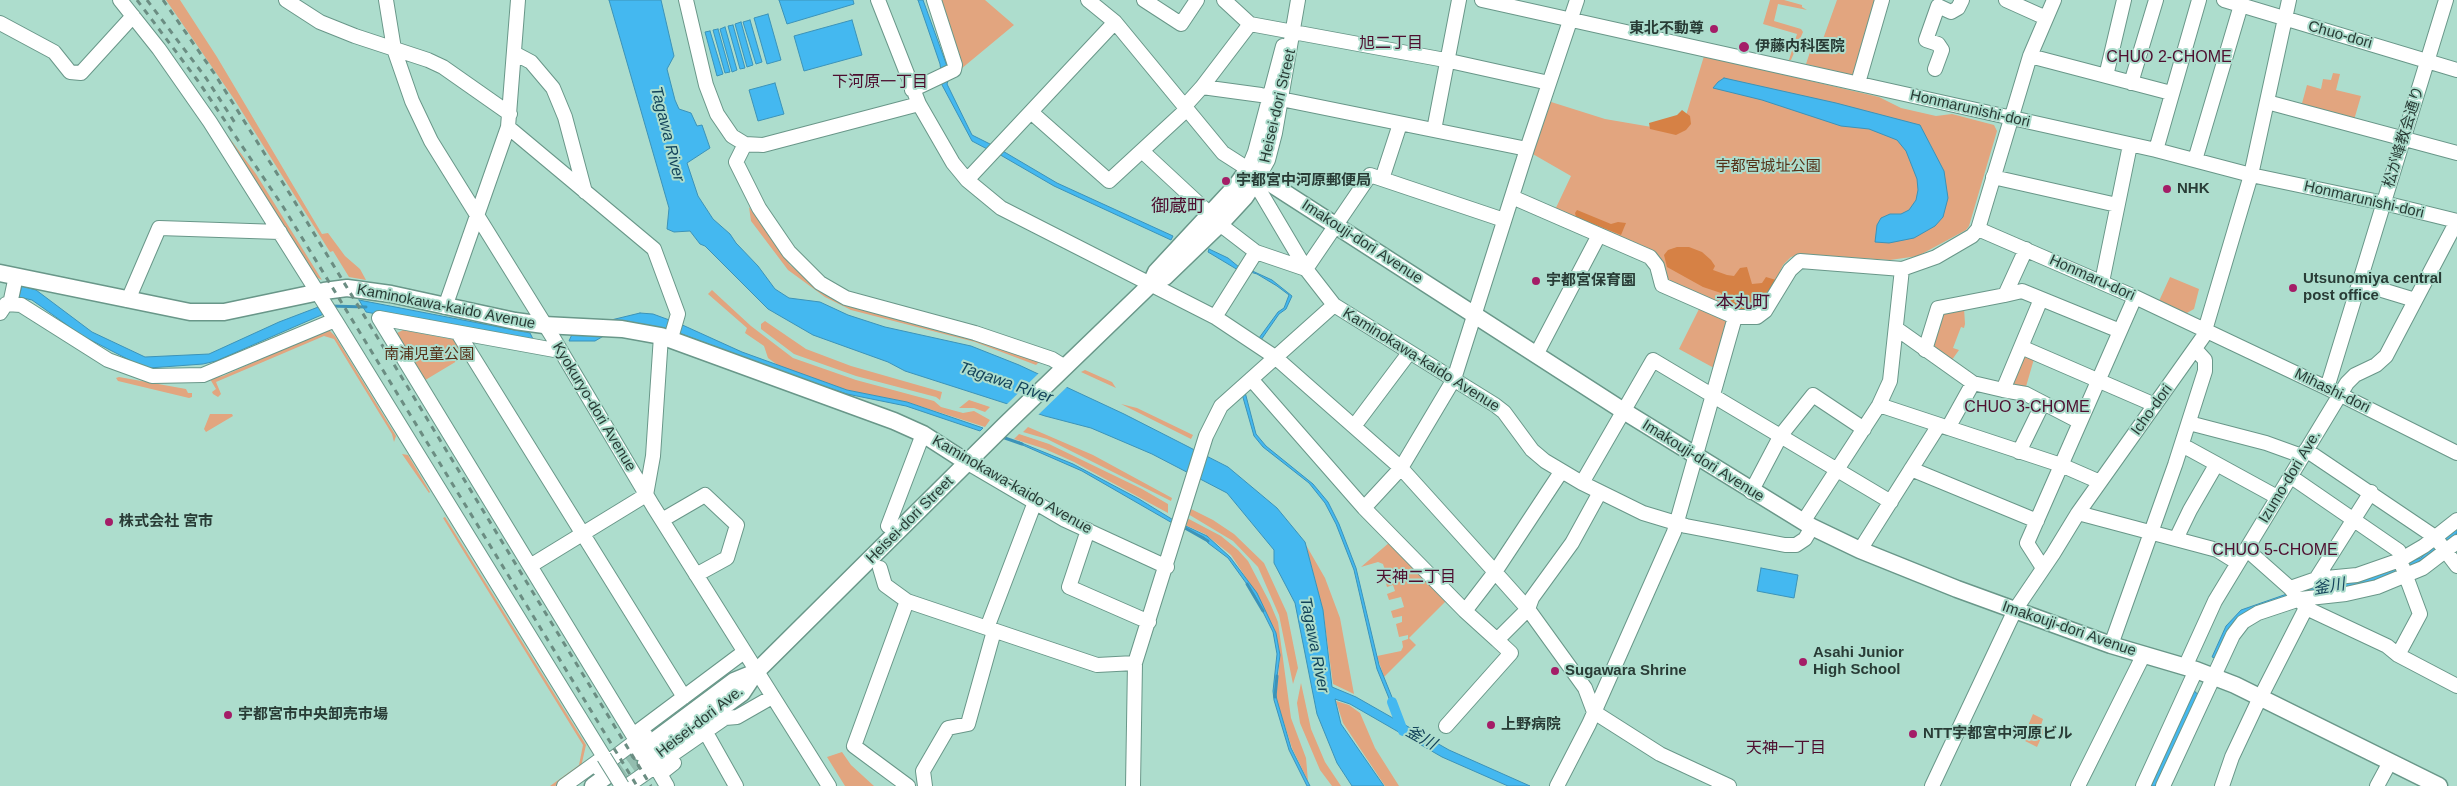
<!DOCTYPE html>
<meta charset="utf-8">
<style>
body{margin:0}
canvas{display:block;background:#adddcd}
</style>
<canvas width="2457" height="786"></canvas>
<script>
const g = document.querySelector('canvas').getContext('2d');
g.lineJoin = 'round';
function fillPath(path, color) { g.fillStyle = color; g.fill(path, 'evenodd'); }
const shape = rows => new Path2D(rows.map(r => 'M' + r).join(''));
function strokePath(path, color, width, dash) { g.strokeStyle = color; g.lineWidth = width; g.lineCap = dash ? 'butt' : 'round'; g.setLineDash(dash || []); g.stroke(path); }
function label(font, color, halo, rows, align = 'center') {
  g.font = font + ' Arial,"Noto Sans JP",sans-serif'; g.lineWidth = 4; g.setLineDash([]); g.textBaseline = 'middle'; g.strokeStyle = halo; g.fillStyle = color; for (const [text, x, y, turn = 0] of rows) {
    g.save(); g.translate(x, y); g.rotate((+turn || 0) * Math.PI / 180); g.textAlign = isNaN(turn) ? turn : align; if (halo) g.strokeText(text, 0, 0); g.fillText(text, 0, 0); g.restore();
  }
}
fillPath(shape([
 [166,0,180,0,217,57,322,234,328,233,345,256,360,269,366,280,349,277,333,251,330,252,234,99],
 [937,0,985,0,1014,25,961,69],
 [1770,0,1784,0,1802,5,1802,7,1807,10,1778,4,1774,21,1801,29,1803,32,1791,60,1789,60,1797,34,1763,24],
 [1837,0,1880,0,1857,77,1806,64,1815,37,1823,39],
 [147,26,256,174,322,280,316,277],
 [1704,56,1879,97,1901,108,1936,116,1952,114,1994,125,1997,131,1969,226,1966,230,1918,256,1890,260,1803,254,1791,257,1783,265,1774,284,1739,311,1668,284,1658,255,1554,212,1571,176,1531,153,1536,138,1539,138,1548,101,1605,119,1681,132],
 [2333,73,2340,74,2336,90,2361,96,2354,120,2301,107,2307,85,2321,89,2323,79,2331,80],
 [749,207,790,265,815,286,955,331,1040,361,1036,365,975,342,851,310,825,297,788,270,751,221],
 [2170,277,2199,289,2194,309,2185,314,2159,301],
 [712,290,751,326,793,358,856,380,934,401,941,407,963,413,974,411,990,420,985,427,907,402,847,390,779,366,768,358,764,346,745,333,747,328,708,294],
 [1964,308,1965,324,1964,328,1961,327,1953,348,1959,350,1949,364,1929,350,1938,316],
 [1699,309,1728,322,1714,368,1679,349],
 [765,321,806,349,851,366,942,392,940,400,936,397,856,376,794,354,761,329,761,324],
 [403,330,456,340,467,355,422,382,393,335],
 [325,331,330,331,335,336,396,436,394,442,392,434,334,339,324,336,216,382,221,394,218,397,213,394,212,392,216,389,210,379,223,376],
 [2021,354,2034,359,2025,390,2008,387],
 [1085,370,1112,382,1116,388,1081,372],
 [119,377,186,389,188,393,192,393,192,397,189,398,118,381,116,378],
 [969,400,990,407,985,412,974,408,959,408],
 [1121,404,1137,408,1193,435,1191,439],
 [210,414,232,414,233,416,206,432,204,429],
 [1028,427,1093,455,1172,498,1171,501,1047,439,1023,432],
 [1019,434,1049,444,1142,489,1168,504,1168,513,1074,462,1045,449,1014,439],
 [402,454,408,455,430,492,429,493],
 [1189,508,1213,520,1234,534,1264,563,1287,613,1298,668,1293,684,1279,615,1258,567,1233,541,1188,514],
 [445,517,586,745,581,767,555,786,550,786,579,765,583,745,443,518],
 [1187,518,1221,536,1238,550,1248,561,1270,603,1278,622,1291,718,1306,758,1308,781,1292,748,1276,698,1280,656,1276,633,1256,593,1231,555,1205,534,1185,525],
 [1390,542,1447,600,1409,638,1416,645,1384,677,1377,656,1401,651,1403,647,1402,641,1408,639,1408,635,1399,637,1396,624,1402,622,1402,616,1393,618,1391,611,1404,607,1401,597,1389,600,1387,594,1395,591,1393,585,1387,587,1384,576,1391,574,1391,570,1385,570,1383,564,1378,562,1361,567],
 [1306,545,1325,578,1340,618,1354,694,1333,684,1323,610],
 [1301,683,1311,729,1325,762,1341,786,1332,786,1320,770,1300,723,1297,703],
 [1336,701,1349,705,1360,713,1375,748,1399,786,1385,786,1343,723],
 [2033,714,2043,719,2041,725,2046,727,2037,747,2025,741,2027,736,2024,735],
 [842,752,851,765,874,786,845,786,827,757]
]), '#e2a57f');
fillPath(shape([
 [1682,110,1690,116,1691,124,1686,130,1676,135,1650,129,1649,123,1677,115],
 [1577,210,1611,224,1618,222,1626,223,1621,235,1576,217,1575,213],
 [1677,247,1689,247,1702,252,1711,260,1715,266,1713,270,1727,275,1734,276,1740,268,1747,267,1752,284,1762,283,1766,277,1776,280,1757,312,1739,311,1729,308,1721,293,1703,287,1667,267,1664,255,1668,250]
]), '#d68145');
const water = shape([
 [609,0,661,0,674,56,667,69,675,100,679,109,691,113,697,126,702,125,710,148,687,163,698,196,713,219,730,234,736,243,758,266,775,289,789,298,820,302,848,315,885,327,971,346,1019,365,1124,414,1228,467,1277,508,1305,542,1323,610,1332,687,1356,697,1449,750,1530,786,1508,786,1442,757,1350,704,1335,699,1341,724,1384,786,1352,786,1337,763,1317,714,1295,603,1274,563,1274,550,1227,493,1152,454,1091,428,1045,416,905,371,888,362,813,335,768,309,705,246,700,244,690,231,674,232,667,229,669,208,609,0],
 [779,0,853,0,854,4,787,24,779,0],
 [918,0,923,0,948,69,941,72,940,64,918,0],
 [768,14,781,60,767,64,754,18,768,14],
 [750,20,762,62,756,64,743,22,750,20],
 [852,20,862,55,804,71,794,36,852,20],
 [741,22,753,65,747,67,735,24,741,22],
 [733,25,745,68,740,69,728,26,733,25],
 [725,27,737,70,732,72,720,29,725,27],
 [718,29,730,72,725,73,713,30,718,29],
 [710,31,723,74,717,76,705,32,710,31],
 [949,78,947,84,972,135,994,146,989,150,972,141,942,85,941,82,949,78],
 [1724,78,1836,103,1920,125,1944,171,1948,198,1943,217,1935,226,1914,238,1889,243,1875,242,1877,225,1881,218,1890,214,1901,214,1909,210,1916,200,1918,190,1917,179,1906,151,1897,140,1869,129,1841,126,1762,100,1713,88,1718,82,1724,78],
 [775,83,784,114,758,121,749,90,775,83],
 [1001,150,1057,183,1173,236,1171,240,1054,186,997,153,1001,150],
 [1209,249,1228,258,1239,267,1238,270,1208,252,1209,249],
 [1248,269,1272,280,1292,296,1286,309,1279,314,1261,340,1259,338,1278,312,1284,308,1289,295,1277,286,1257,274,1247,271,1248,269],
 [22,286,36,290,92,332,145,357,209,354,279,322,321,306,326,313,216,361,203,364,149,368,141,366,81,335,32,300,19,297,22,286],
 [359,300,530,333,535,343,529,343,366,312,359,300],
 [640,313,653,314,672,321,669,330,607,321,640,313],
 [678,323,742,352,847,390,907,402,983,428,980,431,906,406,847,394,810,382,676,332,678,323],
 [573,332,607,334,595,341,569,341,573,332],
 [1245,392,1256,434,1266,446,1313,484,1328,502,1339,524,1356,568,1379,665,1398,712,1395,713,1377,669,1354,570,1336,524,1325,503,1309,483,1263,447,1254,436,1242,394,1245,392],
 [1019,442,1073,464,1139,499,1175,521,1207,536,1230,557,1257,593,1276,633,1280,655,1275,691,1277,700,1291,748,1310,786,1307,786,1289,750,1274,700,1273,691,1277,654,1273,632,1254,594,1228,558,1208,543,1204,537,1174,524,1082,471,1018,443,1019,442],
 [2457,527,2457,533,2409,569,2356,586,2315,590,2265,606,2218,659,2212,657,2226,626,2241,610,2307,587,2421,558,2430,548,2457,527],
 [1761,568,1798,575,1794,598,1757,591,1761,568],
 [2194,690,2196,693,2200,694,2158,786,2151,786,2194,690]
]);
fillPath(water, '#44b8f0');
strokePath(water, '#3c93b8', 1);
fillPath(shape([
 [1040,372,1069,385,1037,416,1005,406]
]), '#adddcd');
strokePath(shape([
 [330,306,366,307],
 [1002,437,1022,444],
 [1185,528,1208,541],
 [1247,584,1263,611],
 [1275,697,1277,676]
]), '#3c93b8', 3);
strokePath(shape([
 [1392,702,1403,731]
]), '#44b8f0', 10);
strokePath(shape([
 [608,775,639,752],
 [615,785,646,763]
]), '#93bdaf', 16, [16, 8]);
const minor = shape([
 [120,0,159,49,210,122,335,320],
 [286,0,320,22,355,36,428,60,443,67,510,114],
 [386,0,394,49,412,101,431,141,552,336,653,506,829,786],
 [686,0,706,85,717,114,732,136,745,144,763,145,919,104],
 [878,0,919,104,953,163,967,180,1001,208,1215,317,1275,357,1401,468,1495,572,1528,609,1585,688,1594,712,1660,754,1729,786],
 [1088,0,1115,22,1223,153,1248,169,1255,152,1283,46],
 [1144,0,1181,24,1197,0],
 [1298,0,1275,133,1268,160,1259,176,1261,193,1306,269,1334,305,1495,405,1504,412,1532,450,1545,461,1582,483,1643,513,1686,526,1785,545,1796,545,1805,539,1812,527],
 [1482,0,2156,150,2251,175,2384,203,2457,221],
 [2006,0,2046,18],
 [2224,0,2457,70],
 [0,23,54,52,70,72,81,73,133,16],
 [1250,24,1445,60,1549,83],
 [514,53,531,62,553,88,565,117,585,192],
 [2030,56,2171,93],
 [1935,69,1942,50,1938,44,1926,40,1938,6,1951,12,1958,8,1962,0],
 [2106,76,2124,0],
 [1858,83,1882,0],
 [2131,83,2156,0],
 [1202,87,1250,24,1224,0],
 [912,90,954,70,955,65,934,0],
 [2267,102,2457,153],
 [1184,107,1202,87,1261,95,1527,149],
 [1031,112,1109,181,1186,110],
 [508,127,654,249,678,314,671,338],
 [1434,130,1459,0],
 [745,144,736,162,759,208,789,252,820,283,846,298,975,333,1052,359,1065,367],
 [2156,150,2199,0],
 [1142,151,1226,229,1256,252],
 [2195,160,2241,5],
 [1993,177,2117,205],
 [1382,179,1400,124],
 [967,180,1115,22],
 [1512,197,1650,257,1657,266,1662,285,1735,317,1757,317,1765,311,1790,270,1800,261,1902,269,1936,257,1972,236,1978,229,2030,56,2054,0],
 [1978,229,2135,297,2327,388,2457,453],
 [2102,282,2130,145],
 [2359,283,2415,300],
 [2005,295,2022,291,2120,331],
 [128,300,159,228,280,232],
 [10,304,16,276],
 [445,307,508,127,518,0],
 [0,313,6,304,21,305,108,360,152,376,203,375,335,320,604,757,564,786],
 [1215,317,1256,252,1306,269,1370,175,1504,220],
 [1897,329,1973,383,2003,390,2041,299],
 [458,333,684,697],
 [2021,347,2155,405],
 [1925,350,1938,308,2005,295,2026,249],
 [560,351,379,318,633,735,744,652],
 [1536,355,1599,235],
 [1251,379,1364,508,1465,611],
 [2327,388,2446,0],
 [2003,390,2026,394,2080,422],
 [1879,405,2061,465,2100,482],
 [2189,423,2266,443,2302,456],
 [1355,425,1409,353],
 [1948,428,1973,383],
 [2182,445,2277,497],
 [2306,450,2435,537,2457,566],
 [2019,452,2043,403],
 [968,463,1065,520,1167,567],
 [1911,469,2037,521],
 [1561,472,1495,572,1465,611,1497,640,1528,609,1532,598,1572,543,1600,492],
 [2290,476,2399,551,2400,560,2420,614,2398,655],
 [1582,483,1653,360,1891,502],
 [1751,492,1781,435,1813,395,1864,429],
 [1364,508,1401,468,1454,379,1527,149,1577,0],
 [2078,513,2217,550,2238,563],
 [662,520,705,495,737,525,727,558,696,575],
 [1803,522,1879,405,1890,381,1902,269],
 [888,526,923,434],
 [1088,530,1069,587,1149,622],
 [2176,539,2190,510,2216,465],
 [2246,549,2290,588,2306,608,2387,646,2398,655,2457,686],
 [1860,550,1939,425],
 [530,566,646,495,653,456,661,336],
 [880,568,885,585,907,601,1097,665,1135,663],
 [2043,568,2027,543,2135,297],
 [2316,579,2371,492],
 [2290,588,2316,579,2357,575,2400,560,2424,546,2457,520],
 [907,601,854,746,908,786],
 [987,628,1035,502],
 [2111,645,2175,465,2205,371,2205,360,2195,349],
 [2185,667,2215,601,2347,383,2355,375,2376,365,2386,356,2457,221],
 [1446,726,1511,653,1497,640],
 [709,738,736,786],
 [599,769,645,734],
 [627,786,725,718,737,717,772,697],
 [667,786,660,774,674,763],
 [925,786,923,771,948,728,968,724,994,631],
 [1133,786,1135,663,1206,436,1221,406,1334,305],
 [1557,786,1589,724,1674,532,1735,317],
 [1932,786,2015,610,2053,554,2078,513,2203,337,2251,175,2289,0],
 [2078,786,2144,654],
 [2143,786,2196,670],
 [2163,786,2233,635,2243,622,2258,613,2300,599,2346,594,2377,587,2423,568,2457,542],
 [2222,786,2232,757,2256,706,2306,608],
 [2377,786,2390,762]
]);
const major = shape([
 [0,273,190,312,224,312,324,291,347,288,391,294,515,321,544,325,622,329,661,336,894,421,923,434,968,463],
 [1150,285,1156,272,1236,186,1248,169,1622,410,1812,527,1860,550,1957,589,2111,645,2196,670,2235,685,2439,786],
 [639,752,734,681,756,672],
 [646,763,742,693,756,672,1005,425,1150,285,1165,277,1221,223,1245,197,1259,176],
 [593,786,608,775]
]);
strokePath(minor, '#699789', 16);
strokePath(major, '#699789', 19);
strokePath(minor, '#fff', 14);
strokePath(major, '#fff', 16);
strokePath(shape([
 [137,0,198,81,282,205,637,786],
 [147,0,206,78,237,126],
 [163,0,214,73,293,199,651,786]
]), '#6b8d82', 3, [6, 6]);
const minorBridge = shape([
 [604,757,622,786]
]);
strokePath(minorBridge, '#699789', 16, []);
strokePath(minorBridge, '#fff', 14);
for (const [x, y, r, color] of [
 [1714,29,5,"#a41d67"],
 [1744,47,6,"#a41d67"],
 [1226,181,5,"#a41d67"],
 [2167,189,5,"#a41d67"],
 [1536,281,5,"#a41d67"],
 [2293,288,5,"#a41d67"],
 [109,522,5,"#a41d67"],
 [1803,662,5,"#a41d67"],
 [1555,671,5,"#a41d67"],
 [228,715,5,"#a41d67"],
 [1491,725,5,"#a41d67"],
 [1913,734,5,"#a41d67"]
]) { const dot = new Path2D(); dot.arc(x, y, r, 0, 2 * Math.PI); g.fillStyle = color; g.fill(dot); strokePath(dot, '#adddcd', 2); }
label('bold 15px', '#293c36', '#adddcd', [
 ["東北不動尊",1704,29,"right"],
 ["伊藤内科医院",1755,47],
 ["宇都宮中河原郵便局",1236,181],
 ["NHK",2177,189],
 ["Utsunomiya central",2303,279],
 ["post office",2303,296],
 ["宇都宮保育園",1546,281],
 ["株式会社 宮市",119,522],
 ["Asahi Junior",1813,653],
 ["High School",1813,670],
 ["Sugawara Shrine",1565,671],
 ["宇都宮市中央卸売市場",238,715],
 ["上野病院",1501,725],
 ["NTT宇都宮中河原ビル",1923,734]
], 'left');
label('15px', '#293c36', '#adddcd', [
 ["Chuo-dori",2340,35,16],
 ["Heisei-dori Street",1278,106,-77],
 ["Honmarunishi-dori",1970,109,13],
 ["松が峰教会通り",2404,137,-73],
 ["Honmarunishi-dori",2364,200,13],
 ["Imakouji-dori Avenue",1362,242,33],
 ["Honmaru-dori",2092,278,24],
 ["Kaminokawa-kaido Avenue",446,307,11],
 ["Kaminokawa-kaido Avenue",1421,360,32],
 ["Mihashi-dori",2332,391,26],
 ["Kyokuryo-dori Avenue",594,407,59],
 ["Icho-dori",2152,410,-54],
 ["Imakouji-dori Avenue",1703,461,32],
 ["Izumo-dori Ave.",2290,477,-59],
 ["Kaminokawa-kaido Avenue",1012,485,30],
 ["Heisei-dori Street",910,520,-45],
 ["Imakouji-dori Avenue",2069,629,19],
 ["Heisei-dori Ave.",700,722,-38]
]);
label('15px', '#543118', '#adddcd', [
 ["宇都宮城址公園",1768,167],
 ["南浦児童公園",429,355]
]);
label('16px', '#4e0e2f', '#adddcd', [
 ["旭二丁目",1391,44],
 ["CHUO 2-CHOME",2169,58],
 ["下河原一丁目",880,83],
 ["CHUO 3-CHOME",2027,408],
 ["CHUO 5-CHOME",2275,551],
 ["天神二丁目",1416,578],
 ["天神一丁目",1786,749]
]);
label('italic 16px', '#13435a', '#adddcd', [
 ["Tagawa River",667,134,76],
 ["Tagawa River",1006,383,19],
 ["釜川",2329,587,-9],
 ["Tagawa River",1314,645,79],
 ["釜川",1421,738,29]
]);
label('18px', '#4e0e2f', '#adddcd', [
 ["御蔵町",1178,207],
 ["本丸町",1743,303]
]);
</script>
